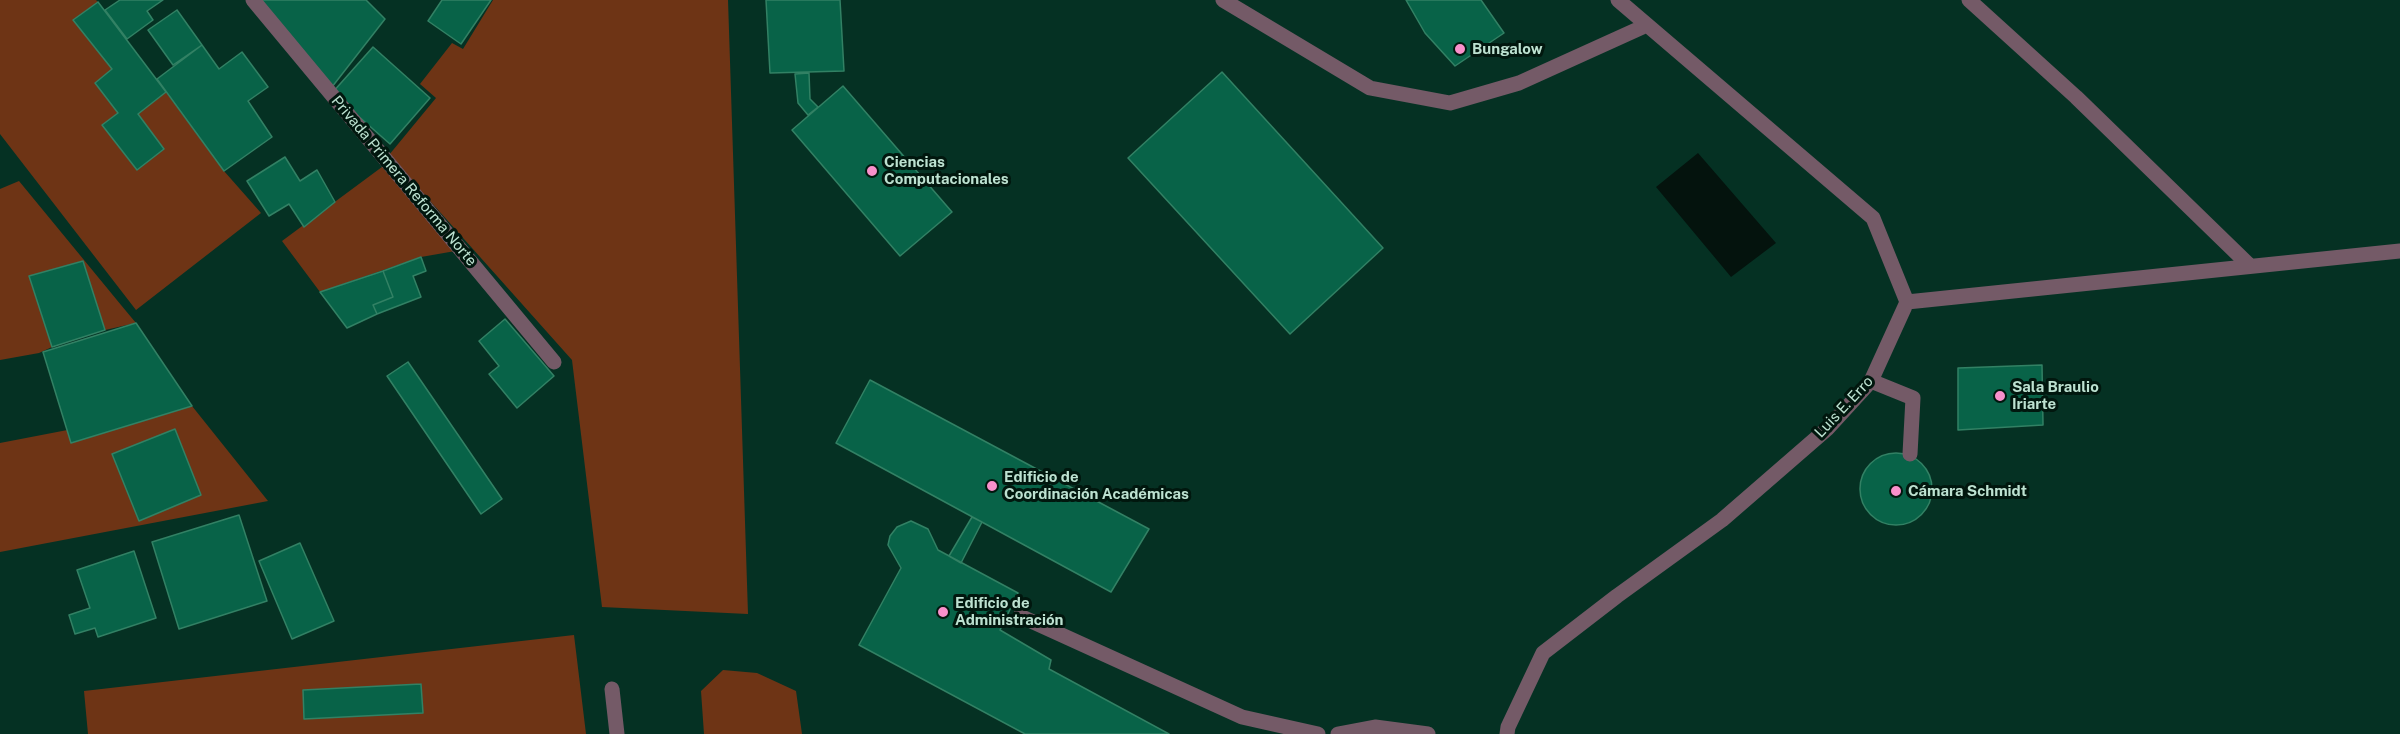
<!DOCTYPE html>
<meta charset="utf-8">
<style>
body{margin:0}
canvas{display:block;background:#053123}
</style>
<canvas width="2400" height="734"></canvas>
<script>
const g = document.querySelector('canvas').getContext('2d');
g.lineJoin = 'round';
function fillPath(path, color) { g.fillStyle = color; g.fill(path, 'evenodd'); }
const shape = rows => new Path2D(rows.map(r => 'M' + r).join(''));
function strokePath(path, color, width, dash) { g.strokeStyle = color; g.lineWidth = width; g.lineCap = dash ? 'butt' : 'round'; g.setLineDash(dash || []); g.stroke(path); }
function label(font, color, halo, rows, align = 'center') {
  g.font = font + ' "Public Sans",sans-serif'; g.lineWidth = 6; g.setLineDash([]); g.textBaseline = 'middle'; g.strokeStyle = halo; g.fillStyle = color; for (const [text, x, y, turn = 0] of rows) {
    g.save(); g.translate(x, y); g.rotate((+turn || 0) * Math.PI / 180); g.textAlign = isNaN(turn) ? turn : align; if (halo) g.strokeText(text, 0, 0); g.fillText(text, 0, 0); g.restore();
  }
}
fillPath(shape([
 [0,0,96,0,98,2,74,20,112,69,95,83,118,113,102,125,137,170,164,149,138,114,166,92,224,171,261,213,136,310,0,134],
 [493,0,728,0,748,614,602,607,572,360,389,155,436,98,420,84,452,43,463,49],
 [386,164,461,250,421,257,320,292,282,241],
 [19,181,121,305,136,323,105,330,83,261,29,276,52,347,39,353,0,360,0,189],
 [192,406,268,501,0,552,0,443],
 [574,635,586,734,88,734,84,691],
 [723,670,757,673,796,691,802,734,704,734,701,691]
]), '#6e3415');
fillPath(shape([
 [1698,153,1776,243,1731,277,1656,187]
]), '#04130d');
const building = shape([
 [120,0,163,0,147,11,153,20,127,39,105,10,120,0],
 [261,0,366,0,385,19,332,87,261,0],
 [442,0,491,0,461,44,428,21,442,0],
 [766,0,840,0,844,71,770,73,766,0],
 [1406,0,1481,0,1504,33,1455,66,1425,33,1406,0],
 [98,2,166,92,138,114,164,149,137,170,102,125,118,113,95,83,112,69,73,20,98,2],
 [177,10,202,45,173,65,148,30,177,10],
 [202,45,219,69,242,52,268,87,248,101,272,137,224,171,157,79,202,45],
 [373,47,430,98,390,144,332,93,373,47],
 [1222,72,1383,248,1290,334,1128,158,1222,72],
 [809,73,810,99,818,107,808,115,798,103,795,74,809,73],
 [843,86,952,212,900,256,792,130,843,86],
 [285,157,300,181,317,170,335,202,304,227,289,204,269,216,247,181,285,157],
 [421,257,426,271,413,276,421,297,377,314,373,305,393,297,383,271,421,257],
 [83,261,105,330,52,347,29,276,83,261],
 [383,271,393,297,373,305,377,314,347,328,320,292,383,271],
 [505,319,554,376,517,408,489,374,499,366,479,341,505,319],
 [136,323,192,406,71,443,43,352,136,323],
 [408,362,502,499,481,514,387,376,408,362],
 [2042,365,2043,425,1958,430,1958,368,2042,365],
 [870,380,1149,529,1111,592,836,443,870,380],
 [175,429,201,495,139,521,112,454,175,429],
 '1860 489a36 36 0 1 1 72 0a36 36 0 1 1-72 0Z',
 [239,515,267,601,179,629,152,542,239,515],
 [972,517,982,522,961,563,949,556,972,517],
 [911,521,928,529,938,550,1018,593,1000,630,1051,660,1049,669,1169,734,1025,734,859,645,901,568,888,545,890,536,897,527,911,521],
 [300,543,334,621,292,639,259,561,300,543],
 [134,551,156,618,98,637,95,628,75,634,69,615,90,608,77,570,134,551],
 [421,684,423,713,304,719,303,690,421,684]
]);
fillPath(building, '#086348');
strokePath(building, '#328164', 1.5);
strokePath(shape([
 [1223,0,1370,88,1450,103,1519,83,1647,25],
 [1969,0,2076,97,2250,266],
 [1907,302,2400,251],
 [1507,734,1508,727,1543,653,1617,596,1722,520,1828,428,1871,381,1907,302,1873,218,1618,0]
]), '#745a67', 15);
strokePath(shape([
 [253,0,554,362],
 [1871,381,1913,398,1910,454],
 [1020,616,1242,717,1318,734],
 [612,689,617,734],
 [1338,734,1375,727,1428,734]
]), '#745a67', 15);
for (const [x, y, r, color] of [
 [1460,49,6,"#f890cb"],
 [872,171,6,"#f890cb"],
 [2000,396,6,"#f890cb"],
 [992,486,6,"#f890cb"],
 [1896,491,6,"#f890cb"],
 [943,612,6,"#f890cb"]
]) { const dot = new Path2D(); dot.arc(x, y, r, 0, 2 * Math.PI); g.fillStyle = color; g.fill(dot); strokePath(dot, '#01170e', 2); }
label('bold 15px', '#bde2d1', '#01170e', [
 ["Bungalow",1472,49],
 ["Ciencias",884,162],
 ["Computacionales",884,179],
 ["Sala Braulio",2012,387],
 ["Iriarte",2012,404],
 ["Edificio de",1004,477],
 ["Coordinación Académicas",1004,494],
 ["Cámara Schmidt",1908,491],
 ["Edificio de",955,603],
 ["Administración",955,620]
], 'left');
label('15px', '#bde2d1', '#01170e', [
 ["Privada Primera Reforma Norte",404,181,50],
 ["Luis E. Erro",1844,407,-47]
]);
</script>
